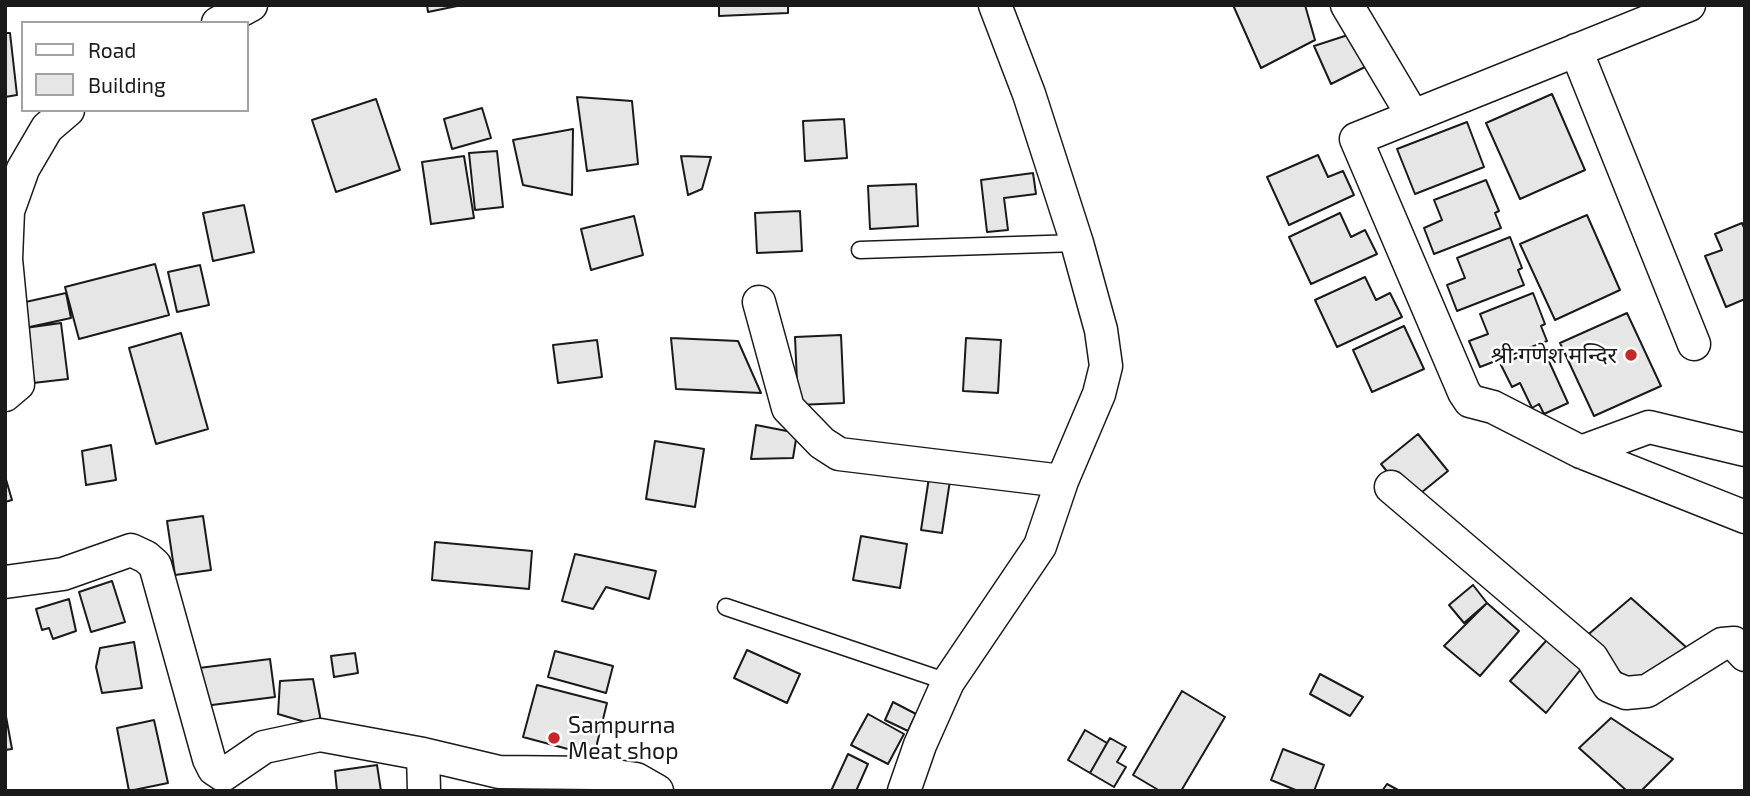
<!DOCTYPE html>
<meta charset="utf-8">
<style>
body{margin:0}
#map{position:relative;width:1750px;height:796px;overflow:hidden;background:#fff;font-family:"Exo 2",sans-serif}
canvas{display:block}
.frame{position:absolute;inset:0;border:7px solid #1a1a1a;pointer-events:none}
.legend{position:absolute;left:21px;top:21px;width:228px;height:91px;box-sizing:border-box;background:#fff;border:2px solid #a3a3a3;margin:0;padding:9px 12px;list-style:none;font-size:21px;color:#1a1a1a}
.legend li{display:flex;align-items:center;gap:14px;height:35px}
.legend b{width:35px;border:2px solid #a3a3a3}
</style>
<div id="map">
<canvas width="1750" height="796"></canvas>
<div class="frame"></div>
<ul class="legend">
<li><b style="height:9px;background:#fff"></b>Road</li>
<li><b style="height:19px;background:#e6e6e6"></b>Building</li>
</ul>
</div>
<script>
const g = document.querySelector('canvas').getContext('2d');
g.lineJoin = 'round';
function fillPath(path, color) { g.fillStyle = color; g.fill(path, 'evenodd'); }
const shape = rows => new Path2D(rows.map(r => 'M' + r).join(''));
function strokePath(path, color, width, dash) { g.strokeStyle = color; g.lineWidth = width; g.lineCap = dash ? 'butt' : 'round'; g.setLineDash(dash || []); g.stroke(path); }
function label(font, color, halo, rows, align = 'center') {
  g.font = font + ' "Exo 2","Noto Sans Devanagari",sans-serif'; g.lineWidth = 5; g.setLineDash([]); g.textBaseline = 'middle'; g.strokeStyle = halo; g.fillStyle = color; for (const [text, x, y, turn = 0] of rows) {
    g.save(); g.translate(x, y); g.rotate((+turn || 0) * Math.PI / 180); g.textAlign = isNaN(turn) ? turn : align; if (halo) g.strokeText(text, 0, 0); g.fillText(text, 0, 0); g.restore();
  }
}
const building = shape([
 [427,5,462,5,428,12,427,5],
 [719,5,788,5,788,13,719,16,719,5],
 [1233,5,1305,5,1315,40,1261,68,1233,5],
 [5,33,10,33,17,95,5,97,5,33],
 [1351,34,1365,67,1331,84,1314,46,1351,34],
 [1552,94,1585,170,1520,199,1486,123,1552,94],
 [577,97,632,101,638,164,587,171,577,97],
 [376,99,400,170,336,192,312,120,376,99],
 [482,108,491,138,452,149,444,119,482,108],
 [844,119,847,158,805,161,803,121,844,119],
 [1467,122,1484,167,1415,194,1397,149,1467,122],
 [573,129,572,195,523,185,513,140,573,129],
 [497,151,503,207,475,210,469,153,497,151],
 [1318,155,1328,177,1343,171,1354,195,1289,225,1267,177,1318,155],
 [464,156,474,218,431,224,422,162,464,156],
 [681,156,711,157,702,189,688,195,681,156],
 [1033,173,1036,194,1004,198,1008,230,987,232,981,180,1033,173],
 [1486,180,1499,211,1495,213,1501,228,1434,254,1424,228,1442,220,1434,200,1486,180],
 [916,184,918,226,870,229,868,186,916,184],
 [244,205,254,252,213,261,203,213,244,205],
 [800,211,802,251,757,253,755,213,800,211],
 [1340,213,1351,237,1365,230,1377,254,1311,284,1289,237,1340,213],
 [1587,215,1620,290,1555,320,1520,244,1587,215],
 [634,216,643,255,591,270,581,229,634,216],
 [1742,223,1745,230,1745,299,1726,307,1705,256,1722,250,1715,234,1742,223],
 [1510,237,1522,268,1518,270,1524,285,1457,311,1447,285,1465,278,1457,258,1510,237],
 [155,264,169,315,79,339,65,287,155,264],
 [200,265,209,305,177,312,168,272,200,265],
 [1365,277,1376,300,1390,293,1402,317,1337,347,1315,300,1365,277],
 [66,293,71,318,25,328,21,303,66,293],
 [1533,293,1545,324,1541,326,1547,341,1480,367,1469,341,1488,334,1480,314,1533,293],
 [1627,313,1661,386,1594,416,1560,343,1627,313],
 [61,323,68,379,33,383,25,328,61,323],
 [1404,326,1424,369,1372,392,1353,350,1404,326],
 [181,333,208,429,156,444,129,348,181,333],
 [841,335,844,403,798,405,795,337,841,335],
 [671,338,738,341,761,393,676,389,671,338],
 [966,338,1001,340,998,393,963,391,966,338],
 [597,340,602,377,558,383,553,345,597,340],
 [1542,346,1568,403,1544,414,1539,404,1532,408,1520,383,1512,387,1501,365,1542,346],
 [756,425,797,433,793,458,751,459,756,425],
 [1418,434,1448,471,1411,501,1381,464,1418,434],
 [655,441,704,449,695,507,646,499,655,441],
 [111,445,116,480,86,485,82,451,111,445],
 [930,471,951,474,942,533,921,530,930,471],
 [5,476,12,500,5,502,5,476],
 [203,516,211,570,175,575,167,521,203,516],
 [861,536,907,544,900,588,853,580,861,536],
 [435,542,532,551,529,589,432,580,435,542],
 [575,554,656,571,649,599,606,587,593,609,562,601,575,554],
 [112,581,125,622,91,632,79,592,112,581],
 [1473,585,1487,603,1464,623,1449,605,1473,585],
 [1631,598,1686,647,1639,690,1584,638,1631,598],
 [69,599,76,631,53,639,49,628,42,630,36,609,69,599],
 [1487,603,1519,631,1480,676,1444,646,1487,603],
 [1554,632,1589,659,1546,713,1510,681,1554,632],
 [134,642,142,688,102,693,96,667,100,648,134,642],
 [747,650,800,674,787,703,734,678,747,650],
 [555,651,613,666,606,693,548,677,555,651],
 [355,653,358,673,334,677,331,656,355,653],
 [270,659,275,697,204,706,199,668,270,659],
 [1320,674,1363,697,1350,716,1310,694,1320,674],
 [313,679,322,727,278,714,280,681,313,679],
 [537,685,607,703,594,756,523,737,537,685],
 [1182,691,1225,717,1181,791,1160,791,1133,775,1182,691],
 [893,702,916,714,908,731,885,720,893,702],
 [5,711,12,749,5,750,5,711],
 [868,714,904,734,888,764,851,745,868,714],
 [1611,718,1673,759,1641,791,1627,791,1579,748,1611,718],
 [154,720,168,783,129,791,117,728,154,720],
 [1085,730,1107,743,1090,773,1068,760,1085,730],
 [1110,738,1126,747,1117,762,1126,767,1114,787,1090,773,1110,738],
 [1283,749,1324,765,1314,791,1298,791,1271,780,1283,749],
 [848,754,868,764,856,791,831,791,848,754],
 [377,765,381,791,337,791,335,771,377,765],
 [1387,784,1400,791,1382,791,1387,784]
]);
fillPath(building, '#e6e6e6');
strokePath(building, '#1a1a1a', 2);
const lane = shape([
 [860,250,1077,243],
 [726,607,948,682]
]);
const street = shape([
 [1347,5,1413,116],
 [1689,5,1356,139,1464,392,1470,401,1493,407,1581,452,1745,517],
 [218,23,251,5],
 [1576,50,1694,344],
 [759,302,788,408,822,443,839,454,1062,481],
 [5,395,18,384,6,259,8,211,23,169,47,128,68,110],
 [1581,452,1649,427,1745,450],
 [1391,487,1592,658,1609,686,1626,693,1647,691,1722,644,1734,643,1745,655],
 [5,582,63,574,131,550,146,557,155,565,209,759,214,769,223,775,264,747,320,735,423,754,499,772,595,773,636,779,657,791],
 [423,754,424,791],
 [904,791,920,745,948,682,1040,546,1062,481,1099,394,1106,366,1101,330,1077,243,1029,94,995,5]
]);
strokePath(lane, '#1a1a1a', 19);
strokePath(street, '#1a1a1a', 35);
strokePath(lane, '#fff', 16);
strokePath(street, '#fff', 32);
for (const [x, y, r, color] of [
 [1631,355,7,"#c62828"],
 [554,738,7,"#c62828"]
]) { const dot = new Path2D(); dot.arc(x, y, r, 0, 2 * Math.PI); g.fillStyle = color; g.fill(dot); strokePath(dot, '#fff', 2.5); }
label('23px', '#1a1a1a', '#fff', [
 ["श्री गणेश मन्दिर",1617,355],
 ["Sampurna",568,725,"left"],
 ["Meat shop",568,751,"left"]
], 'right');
</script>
